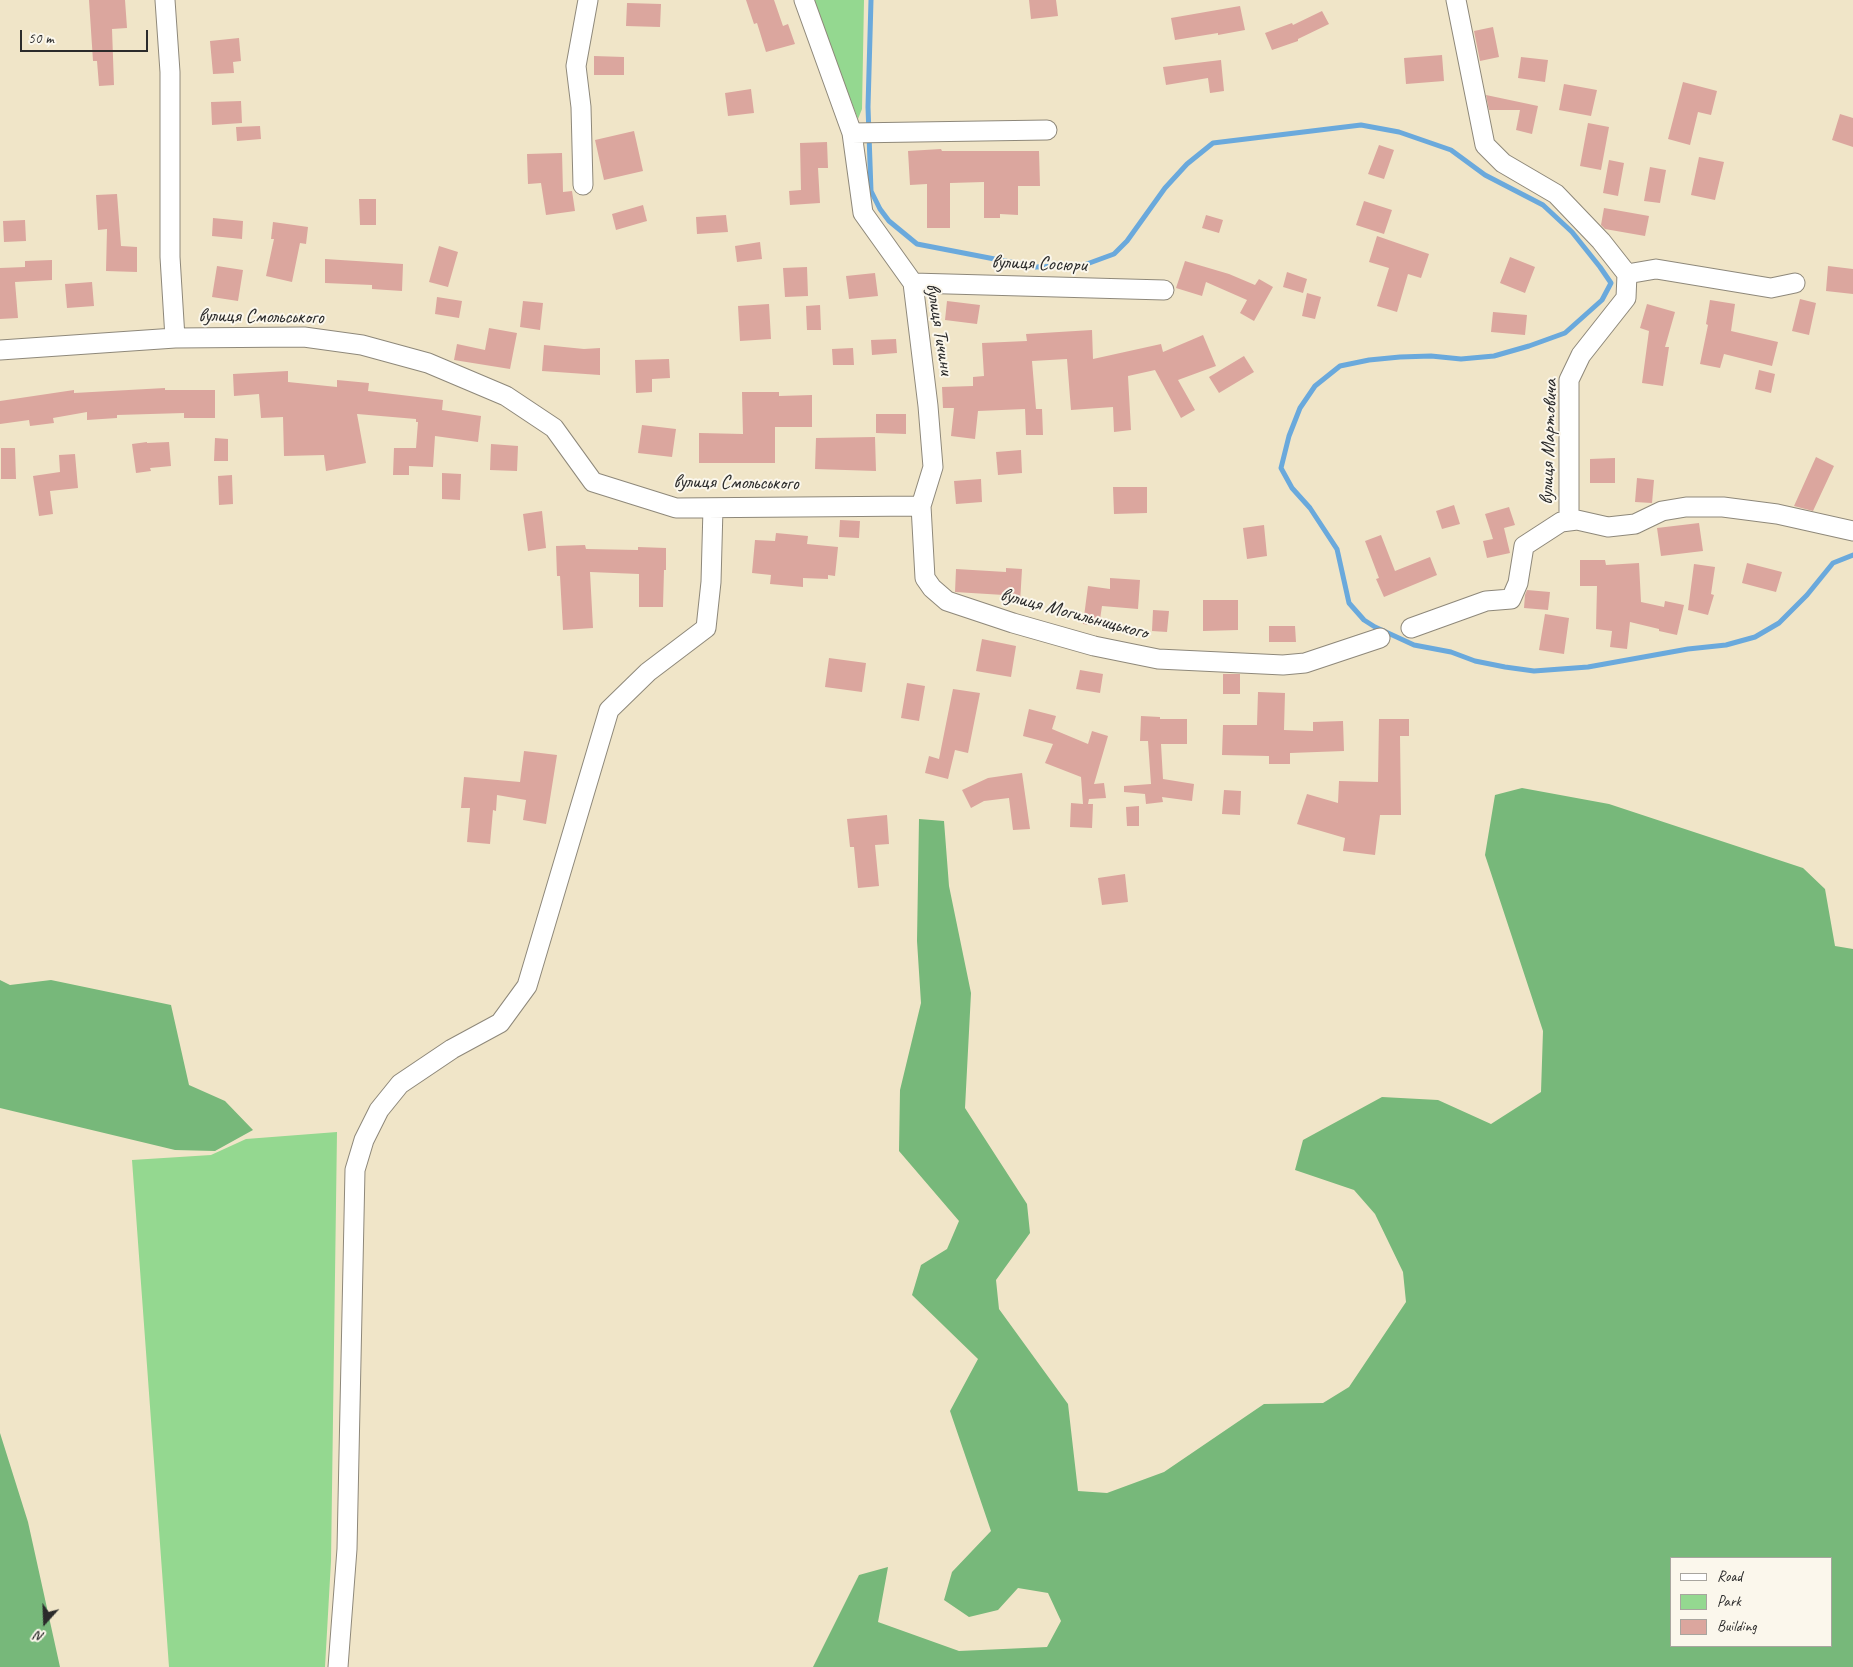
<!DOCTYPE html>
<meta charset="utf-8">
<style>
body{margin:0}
#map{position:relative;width:1853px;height:1667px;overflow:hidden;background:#f0e5c8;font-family:Caveat,sans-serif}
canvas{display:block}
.legend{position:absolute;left:1670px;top:1557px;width:162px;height:90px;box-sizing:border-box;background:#fbf7ec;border:1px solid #a8a59f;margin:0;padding:6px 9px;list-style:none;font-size:15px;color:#2b2b2b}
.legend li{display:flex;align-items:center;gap:10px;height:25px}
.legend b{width:25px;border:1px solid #a8a59f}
.north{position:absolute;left:20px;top:1597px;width:50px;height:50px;-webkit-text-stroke:4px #fbf7ec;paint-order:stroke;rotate:200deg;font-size:14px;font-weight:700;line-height:20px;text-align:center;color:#2b2b2b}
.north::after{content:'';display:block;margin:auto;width:18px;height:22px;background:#2b2b2b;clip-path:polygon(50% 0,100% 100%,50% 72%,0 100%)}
.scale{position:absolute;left:20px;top:30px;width:128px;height:22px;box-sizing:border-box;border:2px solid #2b2b2b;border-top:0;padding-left:6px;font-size:15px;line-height:18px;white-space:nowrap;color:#2b2b2b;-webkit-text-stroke:4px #fbf7ec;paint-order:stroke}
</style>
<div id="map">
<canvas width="1853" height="1667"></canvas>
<ul class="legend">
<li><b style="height:6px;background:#fff"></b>Road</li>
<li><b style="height:14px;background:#94d890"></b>Park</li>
<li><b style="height:14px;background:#dba69e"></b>Building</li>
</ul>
<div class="north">N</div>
<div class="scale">50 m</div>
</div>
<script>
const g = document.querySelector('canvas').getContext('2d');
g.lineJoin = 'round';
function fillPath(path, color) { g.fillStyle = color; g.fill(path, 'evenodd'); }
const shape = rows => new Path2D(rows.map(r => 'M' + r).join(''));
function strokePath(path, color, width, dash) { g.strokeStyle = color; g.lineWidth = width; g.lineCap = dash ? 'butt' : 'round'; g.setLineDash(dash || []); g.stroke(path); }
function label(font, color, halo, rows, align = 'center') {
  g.font = font + ' Caveat,sans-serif'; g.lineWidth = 4; g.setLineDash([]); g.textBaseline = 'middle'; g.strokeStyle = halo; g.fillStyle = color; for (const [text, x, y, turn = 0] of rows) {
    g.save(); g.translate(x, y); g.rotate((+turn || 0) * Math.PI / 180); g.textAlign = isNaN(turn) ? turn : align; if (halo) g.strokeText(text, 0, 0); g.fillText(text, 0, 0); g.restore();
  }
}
fillPath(shape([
 [812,0,864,0,862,109,858,119],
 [337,1132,331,1561,325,1667,169,1667,132,1160,211,1155,246,1139]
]), '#94d890');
fillPath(shape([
 [1522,788,1609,804,1803,868,1825,889,1835,946,1853,949,1853,1667,813,1667,859,1575,888,1567,878,1622,959,1651,1047,1647,1061,1621,1048,1593,1018,1588,998,1610,969,1617,944,1600,952,1572,991,1531,950,1411,978,1359,912,1295,921,1265,947,1249,959,1221,899,1151,900,1090,921,1003,917,941,919,819,944,821,949,886,971,993,965,1108,1027,1204,1030,1233,996,1280,999,1309,1068,1404,1078,1491,1107,1493,1164,1472,1264,1404,1323,1403,1349,1387,1406,1302,1403,1272,1375,1214,1354,1190,1295,1170,1303,1140,1382,1097,1438,1100,1491,1124,1541,1092,1543,1031,1485,855,1495,795],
 [1672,1558,1832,1558,1832,1646,1672,1646],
 [0,980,10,985,51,980,171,1005,189,1085,225,1101,253,1130,215,1151,175,1150,0,1108],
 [0,1433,28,1522,60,1667,0,1667]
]), '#77b87a');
strokePath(shape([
 [871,0,868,107,871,191,880,209,889,221,917,244,1036,267,1084,265,1114,254,1127,241,1165,188,1187,164,1213,143,1361,125,1399,132,1451,150,1485,175,1543,205,1572,232,1600,267,1611,283,1602,300,1565,333,1529,346,1494,356,1461,359,1431,356,1400,357,1369,360,1340,366,1315,386,1300,408,1289,436,1281,468,1292,488,1310,508,1337,549,1349,603,1364,620,1375,627,1414,645,1451,652,1475,661,1505,667,1534,671,1588,667,1688,649,1726,645,1755,637,1779,623,1807,595,1833,563,1853,555]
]), '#6aa9dc', 5);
fillPath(shape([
 [89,0,125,0,127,28,112,29,114,85,99,86,97,61,93,61],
 [746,0,774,0,783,26,788,24,795,44,766,52,757,23,754,24],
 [1029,0,1056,0,1058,16,1031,19],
 [627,3,661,4,660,27,626,26],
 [1240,6,1245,30,1218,35,1218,33,1175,40,1171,18],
 [1322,11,1329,24,1298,39,1298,41,1272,50,1265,33,1292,23,1293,25],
 [1493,27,1499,57,1480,61,1474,31],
 [239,38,241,61,233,62,234,73,213,74,210,41],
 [1442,55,1444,81,1406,84,1404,58],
 [594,56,624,57,624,75,594,75],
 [1521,57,1548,60,1545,82,1518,78],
 [1221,60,1224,91,1210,93,1208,78,1166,85,1163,67],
 [1683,82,1717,91,1711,115,1698,112,1690,145,1668,139],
 [1564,84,1597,90,1591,116,1559,110],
 [751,89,754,113,728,116,725,93],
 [1486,95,1538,106,1532,134,1516,130,1520,110,1489,110],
 [241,101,242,123,212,125,211,102],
 [1840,114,1853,118,1853,147,1832,140],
 [1588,123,1609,127,1601,170,1580,166],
 [260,126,261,139,237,141,236,127],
 [634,131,643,171,604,180,595,140],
 [827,142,828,168,818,168,820,203,790,205,789,191,801,190,800,143],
 [1379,145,1394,150,1384,179,1368,174],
 [941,149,942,151,1039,151,1040,186,1018,186,1018,215,1000,214,1000,218,984,218,984,182,950,183,950,228,927,228,927,184,910,185,908,151],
 [562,153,563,192,572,191,575,211,546,215,541,183,528,184,527,154],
 [1699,157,1724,162,1715,200,1691,195],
 [1609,160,1624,163,1618,196,1603,193],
 [1650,167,1666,170,1660,203,1644,201],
 [117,194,121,246,137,247,137,272,106,271,107,229,98,230,96,195],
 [359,199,376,199,376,225,360,225],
 [1364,201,1392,210,1384,234,1356,225],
 [643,205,647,221,616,230,612,214],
 [1604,208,1649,216,1645,236,1605,229,1601,225],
 [726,215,728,232,697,234,696,217],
 [1206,215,1223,220,1219,233,1202,228],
 [213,218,243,221,242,239,212,236],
 [25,220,26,241,4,242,3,221],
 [273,222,308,227,306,244,300,243,292,282,266,276,274,239,271,239],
 [1377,236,1429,254,1421,278,1408,274,1397,312,1377,306,1389,268,1369,262],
 [760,242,762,259,737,262,735,246],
 [439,246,458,252,448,287,429,282],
 [1510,257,1535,267,1525,293,1500,283],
 [325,259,403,264,402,291,372,289,372,285,325,283],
 [52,260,52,280,15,282,18,318,0,319,0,268,25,267,25,261],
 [1185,261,1229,274,1255,285,1259,279,1273,287,1254,321,1240,313,1247,300,1206,282,1202,296,1176,288],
 [217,266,243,270,238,301,212,297],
 [1828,266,1853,269,1853,294,1826,291],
 [807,267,808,296,785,297,783,268],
 [1287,272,1307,279,1303,293,1283,287],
 [875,273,878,296,849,299,846,276],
 [92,282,94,306,67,308,65,284],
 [1307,293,1321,297,1315,319,1302,316],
 [437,297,462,301,459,318,435,314],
 [1800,299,1816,303,1809,335,1792,331],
 [1710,300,1735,304,1731,331,1778,342,1772,366,1724,354,1720,368,1700,364,1708,325,1706,324],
 [523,301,543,303,540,330,520,327],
 [947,301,980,305,977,324,945,320],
 [769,304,771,339,740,341,738,306],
 [1647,304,1675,312,1665,347,1669,347,1663,386,1642,383,1649,331,1640,328],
 [820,305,821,330,807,330,806,306],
 [1493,312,1527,315,1525,335,1491,332],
 [489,328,517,333,510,369,454,360,457,344,485,350],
 [1092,330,1093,359,1161,344,1163,352,1203,335,1216,366,1178,380,1195,410,1181,418,1155,370,1128,376,1131,430,1114,432,1113,407,1071,410,1067,359,1032,361,1036,409,1033,409,1042,409,1043,435,1026,435,1025,409,978,411,975,439,951,436,954,408,943,408,942,387,973,386,973,377,984,376,982,343,1027,341,1026,334],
 [896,339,897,353,872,355,871,340],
 [544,345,584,349,600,348,600,375,542,371],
 [853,348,854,365,833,365,832,349],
 [1244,356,1254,372,1219,393,1209,377],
 [669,359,670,378,652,379,652,392,636,393,635,360],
 [1759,370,1775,374,1771,393,1755,389],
 [288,371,288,382,337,387,337,380,369,383,368,391,443,400,442,410,481,416,478,442,435,436,433,467,409,466,409,475,393,475,394,448,416,448,418,422,416,422,416,419,357,414,366,463,326,471,324,455,284,456,283,417,261,418,259,394,234,396,233,374],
 [165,388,165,390,215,390,215,418,184,418,184,413,117,415,117,418,87,420,87,412,53,418,54,423,30,426,29,420,0,424,0,401,74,390,74,393],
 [742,392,779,392,779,396,812,395,812,427,775,427,775,463,699,463,699,433,743,434],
 [876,414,906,414,906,434,876,433],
 [642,425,676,429,672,457,638,453],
 [875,437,876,471,815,469,816,438],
 [215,438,228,439,228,461,214,461],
 [147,442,147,443,169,442,171,466,150,468,151,471,136,473,132,444],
 [491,444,518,446,517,471,490,470],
 [1,448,15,448,16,479,1,479],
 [1021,450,1022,473,998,475,996,452],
 [75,454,78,488,50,491,53,514,39,516,33,476,60,472,59,455],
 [1816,457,1834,466,1813,511,1794,506],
 [1615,458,1615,483,1590,483,1590,459],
 [442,473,461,474,460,500,442,499],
 [232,475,233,504,219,505,218,476],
 [1637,478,1654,480,1652,503,1635,502],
 [981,479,982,502,956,504,954,481],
 [1113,487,1147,487,1147,513,1114,514],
 [1454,505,1460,524,1442,529,1436,511],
 [1509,507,1515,525,1504,528,1510,553,1487,558,1483,541,1493,539,1485,514],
 [542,511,546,548,528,551,523,514],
 [840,520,860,521,859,538,839,537],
 [1699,523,1703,551,1661,556,1657,528],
 [1264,525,1267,556,1247,559,1243,528],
 [776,533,808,536,807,544,838,547,835,576,828,575,828,579,803,578,803,587,770,584,771,575,752,573,755,540,775,541],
 [1381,535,1395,571,1430,557,1437,575,1384,597,1376,579,1379,578,1365,541],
 [585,545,586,549,638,550,638,547,666,548,666,570,664,570,663,607,639,607,639,574,590,572,593,628,563,630,560,576,557,576,556,546],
 [1580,560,1605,560,1606,565,1639,563,1641,602,1664,607,1665,601,1684,605,1677,635,1659,631,1659,629,1630,622,1627,649,1610,647,1612,631,1596,629,1597,586,1580,586],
 [1747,563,1782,572,1776,592,1742,583],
 [1694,564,1715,567,1711,594,1714,595,1708,615,1688,610],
 [1006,568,1022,569,1020,603,1004,602,1004,595,955,592,956,569,1006,572],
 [1110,578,1140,580,1138,609,1102,606,1099,626,1083,624,1088,586,1110,589],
 [1527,590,1550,592,1548,610,1524,608,1525,595],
 [1203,600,1238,600,1238,630,1203,631],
 [1153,610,1169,611,1167,632,1152,631],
 [1545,614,1569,618,1564,654,1539,650],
 [1269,626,1295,626,1296,642,1269,642],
 [982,639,1016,646,1011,677,976,671],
 [829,658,866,663,862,692,825,687],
 [1080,670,1103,674,1100,693,1076,689],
 [1223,674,1240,674,1240,694,1223,694],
 [907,683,925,686,919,721,901,718],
 [953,689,980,693,968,753,955,750,948,779,925,773,929,756,939,759],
 [1258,692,1285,693,1284,730,1313,731,1313,722,1343,721,1344,751,1290,753,1290,764,1269,764,1269,756,1222,755,1223,725,1257,725],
 [1029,709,1056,716,1052,729,1088,744,1092,731,1108,736,1094,784,1104,783,1106,798,1089,799,1088,804,1093,804,1092,828,1070,827,1071,803,1083,804,1081,777,1045,763,1053,744,1023,736],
 [1141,716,1160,717,1160,719,1187,719,1187,744,1161,744,1163,779,1194,784,1192,801,1162,797,1163,802,1146,804,1145,794,1124,792,1124,786,1151,784,1148,741,1140,741],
 [1379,719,1409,719,1409,736,1400,736,1401,815,1380,815,1375,855,1343,851,1345,838,1297,824,1307,794,1338,803,1339,781,1378,782],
 [524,751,557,755,546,824,523,820,526,800,497,795,496,811,493,810,490,844,467,842,470,808,461,808,464,777,520,782],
 [1022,773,1030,829,1013,830,1009,798,984,801,971,808,962,790,988,778],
 [1224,790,1241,791,1240,815,1222,814],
 [1139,806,1139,826,1127,826,1126,807],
 [887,815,889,844,875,845,879,886,858,888,854,847,850,847,847,819],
 [1125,874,1128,902,1102,905,1098,878]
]), '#dba69e');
const minor = shape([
 [165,0,170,72,170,257,175,338],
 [804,0,852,133,863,213,913,283,928,406,933,467,921,506,925,578,932,588,947,601,1013,623,1094,646,1158,659,1283,665,1305,663,1380,638],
 [1456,0,1485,145,1503,163,1556,194,1601,241,1627,274,1626,298,1581,355,1569,380,1569,521],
 [852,133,1047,130],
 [583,185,581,107,576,66,588,0],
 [1627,274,1656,269,1771,288,1795,283],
 [913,283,1164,290],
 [0,350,175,338,304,337,362,345,428,363,506,396,554,428,593,482,676,508,921,506],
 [1411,628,1486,601,1511,599,1518,583,1524,546,1561,522,1577,520,1608,527,1635,524,1662,511,1686,507,1723,507,1777,514,1853,531],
 [338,1667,347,1549,355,1170,364,1140,379,1110,400,1084,452,1049,500,1023,527,986,609,710,648,672,706,628,711,582,713,508]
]);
strokePath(minor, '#8e887a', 21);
strokePath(minor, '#fff', 19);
label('20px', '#2b2b2b', '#fbf7ec', [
 ["вулиця Сосюри",1039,264,2],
 ["вулиця Смольського",261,317,1],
 ["вулиця Тичини",939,329,81],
 ["вулиця Мартовича",1549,442,-88],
 ["вулиця Смольського",736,483,1],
 ["вулиця Могильницького",1074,614,15]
]);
</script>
